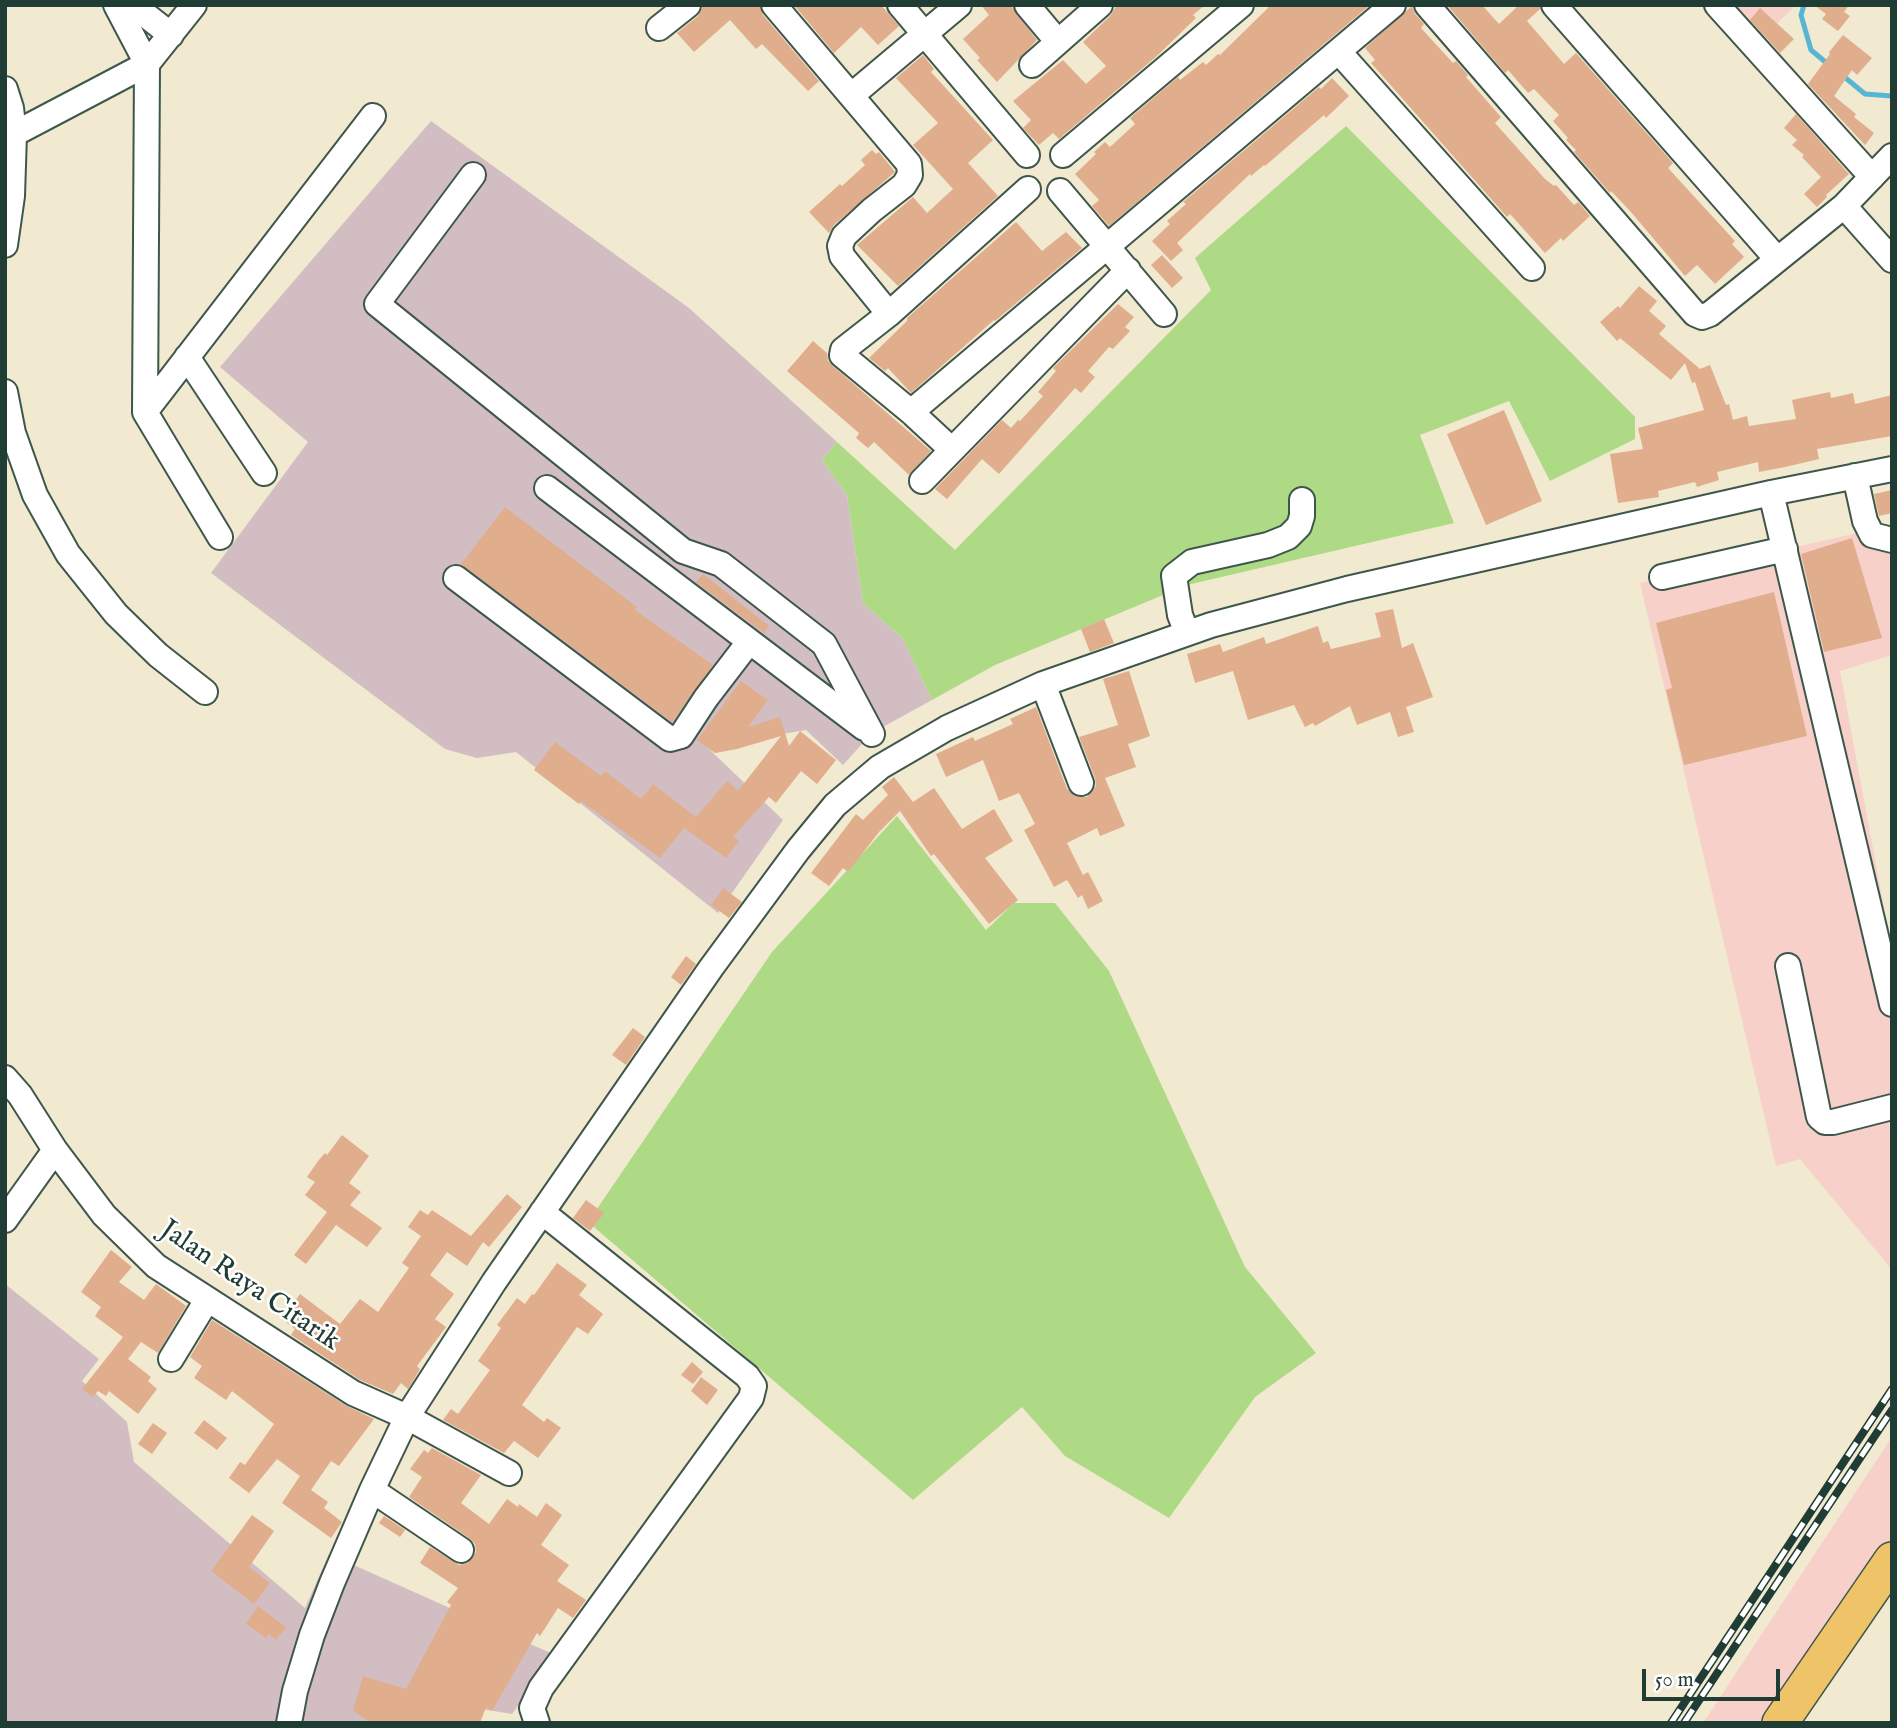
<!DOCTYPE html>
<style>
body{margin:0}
#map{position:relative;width:1897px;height:1728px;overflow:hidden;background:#f1e9d0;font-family:"IM FELL English",serif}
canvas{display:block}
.frame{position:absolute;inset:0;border:7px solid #1f3d34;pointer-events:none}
.scale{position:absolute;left:1642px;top:1669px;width:138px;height:32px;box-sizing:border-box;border:4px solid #1f3d34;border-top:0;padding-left:9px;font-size:21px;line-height:24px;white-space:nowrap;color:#1f3d34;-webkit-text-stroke:5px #fff;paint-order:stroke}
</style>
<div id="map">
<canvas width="1897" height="1728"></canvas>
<div class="frame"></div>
<div class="scale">50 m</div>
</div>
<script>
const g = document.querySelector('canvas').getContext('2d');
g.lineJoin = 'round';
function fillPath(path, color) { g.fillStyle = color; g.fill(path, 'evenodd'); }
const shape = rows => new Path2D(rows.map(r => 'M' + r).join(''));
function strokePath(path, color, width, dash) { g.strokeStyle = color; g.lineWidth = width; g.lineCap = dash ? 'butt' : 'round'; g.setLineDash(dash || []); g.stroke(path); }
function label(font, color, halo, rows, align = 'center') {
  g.font = font + ' "IM FELL English",serif'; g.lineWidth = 5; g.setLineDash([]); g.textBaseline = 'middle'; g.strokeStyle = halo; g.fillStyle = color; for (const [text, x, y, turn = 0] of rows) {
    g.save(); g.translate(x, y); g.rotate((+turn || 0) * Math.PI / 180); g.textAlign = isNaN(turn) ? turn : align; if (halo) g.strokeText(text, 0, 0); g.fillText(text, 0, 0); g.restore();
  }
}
fillPath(shape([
 [1724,5,1796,5,1758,42],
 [1892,525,1892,655,1840,671,1892,951,1892,1270,1800,1159,1776,1166,1640,583],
 [1892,1437,1892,1548,1777,1723,1703,1723]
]), '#f7d0ca');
fillPath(shape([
 [431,121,689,308,837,442,822,460,847,495,863,603,903,639,932,700,872,733,843,765,806,730,707,747,783,820,718,913,516,752,477,758,445,749,211,573,308,442,220,367],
 [5,1284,99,1359,82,1381,127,1422,134,1462,305,1608,329,1554,555,1655,512,1714,444,1703,430,1723,5,1723]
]), '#d2bec2');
fillPath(shape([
 [1346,126,1635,417,1635,439,1550,481,1509,401,1420,435,1454,523,1187,585,995,665,932,700,903,639,863,603,847,495,822,460,837,442,955,550,1211,290,1195,258],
 [897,816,986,930,1014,903,1055,903,1109,971,1245,1267,1316,1353,1255,1397,1169,1518,1065,1456,1022,1407,913,1500,588,1222,772,952]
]), '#aeda86');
strokePath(shape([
 [1804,5,1801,15,1811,50,1829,65],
 [1842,75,1865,94,1892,96]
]), '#56b6d4', 5);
fillPath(shape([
 [703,5,759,5,763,15,819,81,808,91,762,44,756,49,730,20,694,52,677,33,698,16],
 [794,5,881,5,899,26,878,45,861,27,834,53],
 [981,5,1010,5,1037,40,997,82,977,60,980,58,963,39,989,15],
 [1117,5,1205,5,1193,15,1196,18,1158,55,1059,139,1053,133,1039,145,1023,128,1031,120,1013,101,1063,60,1086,84,1106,66,1083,42,1110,16],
 [1271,5,1370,5,1109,226,1092,206,1099,200,1075,174,1096,154,1094,152,1105,142,1110,147,1135,124,1130,118,1178,77,1180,80,1203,62,1206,65,1218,54,1220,55],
 [1447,5,1482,5,1499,24,1519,5,1539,5,1540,9,1527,21,1564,64,1576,53,1673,163,1668,168,1735,241,1732,244,1744,257,1715,284,1697,265,1685,276,1631,212,1611,191,1610,193,1574,152,1576,150,1566,140,1568,138,1553,121,1559,115,1534,89,1528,93,1508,70,1505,73],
 [1814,5,1849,5,1844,12,1850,16,1838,31,1822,19,1826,14],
 [1412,6,1415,14,1424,24,1421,28,1453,63,1456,61,1468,75,1466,77,1501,117,1495,123,1545,179,1554,186,1556,185,1574,205,1578,202,1590,216,1563,241,1561,238,1545,253,1510,214,1507,217,1371,63,1375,60,1365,48],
 [1760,8,1794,39,1780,53,1750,20],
 [1843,35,1872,58,1857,75,1852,70,1834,96,1856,114,1854,117,1874,133,1865,145,1808,84,1830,54,1829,52],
 [923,55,934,69,931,72,993,140,968,163,998,196,898,286,857,245,913,197,927,213,953,189,913,145,938,123,896,78],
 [1332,78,1349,96,1326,118,1324,115,1265,166,1264,165,1251,176,1250,174,1177,243,1183,250,1171,261,1152,241,1170,224,1167,221,1186,204,1183,202,1319,87,1321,89],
 [1796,114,1849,174,1826,195,1827,197,1817,207,1804,194,1821,177,1802,157,1804,155,1792,145,1797,140,1784,128],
 [872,150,876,154,879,152,895,172,834,225,829,233,809,212,840,184,842,186,865,165,861,160],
 [1016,222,1042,251,1066,232,1082,248,995,321,994,320,911,393,888,368,885,371,869,358,907,321,907,318],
 [1162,255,1183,278,1172,288,1151,265],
 [1639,286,1657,301,1649,311,1666,326,1659,334,1700,369,1710,365,1726,405,1729,404,1733,420,1747,416,1749,426,1796,419,1792,400,1830,392,1831,398,1853,393,1855,404,1892,395,1892,436,1817,449,1819,459,1785,467,1759,472,1758,462,1717,472,1719,480,1697,487,1695,482,1658,491,1659,497,1618,503,1610,454,1643,449,1638,428,1704,410,1695,382,1692,383,1685,363,1671,380,1620,338,1617,341,1600,322,1618,306,1620,308],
 [1118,304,1134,317,1125,327,1130,331,1113,349,1109,347,1088,371,1095,377,1081,393,1075,388,999,474,982,459,947,499,935,489,1002,420,1011,428,1018,420,1020,421,1043,396,1038,392,1056,371,1053,368],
 [813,341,827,353,828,361,833,366,931,451,909,475,874,442,868,448,856,438,859,433,787,371],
 [1504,410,1542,501,1486,525,1447,434],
 [1892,490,1892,513,1879,516,1874,494],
 [505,507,637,607,635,610,713,665,672,722,461,564],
 [1852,538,1882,638,1824,652,1801,554],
 [703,574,769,626,764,633,696,582],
 [1774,592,1807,736,1684,765,1666,690,1672,688,1656,623],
 [1393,609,1402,648,1413,643,1433,697,1406,707,1414,732,1398,737,1390,712,1357,725,1350,706,1315,726,1313,723,1305,727,1294,705,1248,720,1233,671,1195,683,1187,654,1220,644,1223,652,1264,637,1266,644,1318,626,1323,643,1328,641,1331,649,1381,637,1375,613],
 [1104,619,1114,643,1090,652,1081,629],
 [1129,671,1150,736,1128,744,1136,767,1105,778,1125,826,1100,836,1097,828,1067,843,1083,875,1088,872,1103,901,1088,909,1082,895,1078,898,1067,880,1054,887,1024,830,1035,824,1019,793,999,801,983,760,946,777,936,754,973,737,975,741,1013,724,1010,719,1036,707,1067,789,1078,797,1087,797,1096,786,1095,778,1079,737,1118,725,1103,679],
 [741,681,768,700,748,727,780,717,789,746,800,731,836,760,817,784,801,771,776,803,769,797,733,837,739,841,726,858,684,828,660,858,581,801,579,804,534,770,555,742,601,776,605,771,641,799,653,784,696,817,727,781,738,791,781,736,737,749,715,753,697,740],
 [894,777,913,802,934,788,962,829,994,809,1013,841,985,858,1018,900,989,924,934,854,931,856,900,811,879,832,848,872,843,868,829,886,811,873,856,814,863,820,888,795,882,787],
 [723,888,742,902,729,918,711,905],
 [686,956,696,964,681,985,671,977],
 [633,1028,645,1037,626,1065,612,1055],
 [342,1135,369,1156,349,1183,361,1192,350,1205,382,1228,367,1247,336,1225,306,1264,294,1255,327,1212,305,1195,315,1182,307,1177,318,1161,325,1153,327,1155],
 [507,1194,522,1207,489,1247,483,1242,467,1266,447,1252,430,1275,454,1294,435,1319,446,1327,417,1366,420,1369,408,1389,401,1383,393,1394,360,1380,291,1335,295,1329,282,1319,300,1294,340,1324,360,1299,378,1312,409,1268,402,1263,421,1236,408,1227,420,1210,428,1215,432,1210,471,1236],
 [586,1200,604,1213,590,1231,573,1218],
 [111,1250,132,1267,119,1282,144,1300,156,1284,186,1306,158,1353,141,1342,128,1359,151,1377,148,1381,157,1389,138,1414,109,1391,106,1396,98,1391,93,1397,82,1389,123,1337,95,1316,101,1307,81,1292],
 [557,1263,587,1285,579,1295,603,1314,588,1334,577,1327,522,1405,544,1422,547,1418,561,1428,538,1458,514,1441,504,1453,443,1420,451,1409,458,1414,490,1370,478,1361,501,1328,497,1325,517,1298,525,1304,532,1294,534,1295],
 [212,1320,345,1405,374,1419,339,1466,331,1461,311,1490,328,1502,324,1508,342,1522,331,1538,282,1503,300,1476,277,1459,249,1493,229,1478,240,1462,245,1465,274,1424,232,1391,226,1400,194,1378,202,1366,190,1357],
 [692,1362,703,1372,693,1384,681,1375],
 [701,1377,718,1390,707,1405,691,1391],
 [204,1420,227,1438,217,1450,194,1433],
 [153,1423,167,1433,152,1454,138,1444],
 [432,1448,481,1475,461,1503,489,1524,507,1499,518,1507,519,1504,537,1517,546,1503,562,1515,541,1545,569,1565,557,1581,586,1600,573,1618,558,1608,540,1636,537,1633,492,1711,486,1707,480,1723,370,1723,353,1710,363,1676,406,1689,451,1605,447,1602,458,1588,420,1563,430,1547,459,1565,468,1563,476,1552,475,1544,469,1538,409,1497,422,1477,410,1469,424,1450,428,1453],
 [252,1515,274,1531,249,1567,270,1583,254,1604,211,1571],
 [384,1516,405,1530,400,1537,379,1523],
 [258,1606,286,1627,276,1640,269,1634,266,1638,246,1624]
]), '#e0ae8d');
const minor = shape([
 [116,5,147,64,145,412,220,537],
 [133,5,171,35],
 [774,5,909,164,910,175,904,185,872,210,844,236,840,246,842,256,889,314],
 [900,5,1027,155],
 [1027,5,1058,42],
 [1427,5,1695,314,1702,317,1710,314,1844,206,1892,156],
 [1554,5,1777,259],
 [1717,5,1872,177],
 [659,28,688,5],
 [1339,52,1532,268],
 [1032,65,1100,5],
 [5,89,11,108,14,134,12,196,5,245],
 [852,95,959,5],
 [14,134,147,64,194,5],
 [1063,155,1241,5],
 [473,175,377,304,683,551,721,564,824,644,872,734],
 [1060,191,1164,314],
 [1844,206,1892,260],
 [187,357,264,473],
 [5,392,13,433,35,495,68,554,116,614,158,655,205,692],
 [145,412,373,116],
 [911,412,1393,5],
 [952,450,911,412,842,355,843,350,889,314,1028,189],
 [1855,476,1865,521,1872,535,1892,540],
 [922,481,1128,270],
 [547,488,864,728],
 [1771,493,1892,1004],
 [1662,577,1785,549],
 [456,578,670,739,681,736,706,698,749,642],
 [1187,633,1180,615,1174,576,1192,562,1268,545,1288,537,1299,526,1302,516,1302,500],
 [1043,684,1081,783],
 [1788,966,1819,1117,1825,1122,1833,1122,1892,1107],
 [5,1078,20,1095,55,1150,104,1215,156,1266,353,1393,407,1417,509,1473],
 [5,1220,55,1150],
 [171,1359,207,1300],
 [372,1490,461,1550],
 [289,1723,295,1691,312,1635,332,1583,372,1490,407,1417,494,1282,711,968,798,850,835,805,880,767,947,728,1043,684,1211,625,1347,589,1771,493,1892,469],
 [537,1723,532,1708,541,1688,751,1398,754,1386,747,1376,542,1212]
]);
const highway = shape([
 [1780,1723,1892,1560]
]);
strokePath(minor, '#3e574b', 28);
strokePath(highway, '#3e574b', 38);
strokePath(minor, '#fff', 24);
strokePath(highway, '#efc469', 35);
const rail = shape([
 [1671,1723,1892,1389],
 [1684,1723,1892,1410]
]);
strokePath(rail, '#1f3d34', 8);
strokePath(rail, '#fff', 5, [16]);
label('28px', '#1f3d34', '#fff', [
 ["Jalan Raya Citarik",249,1287,34]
]);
</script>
